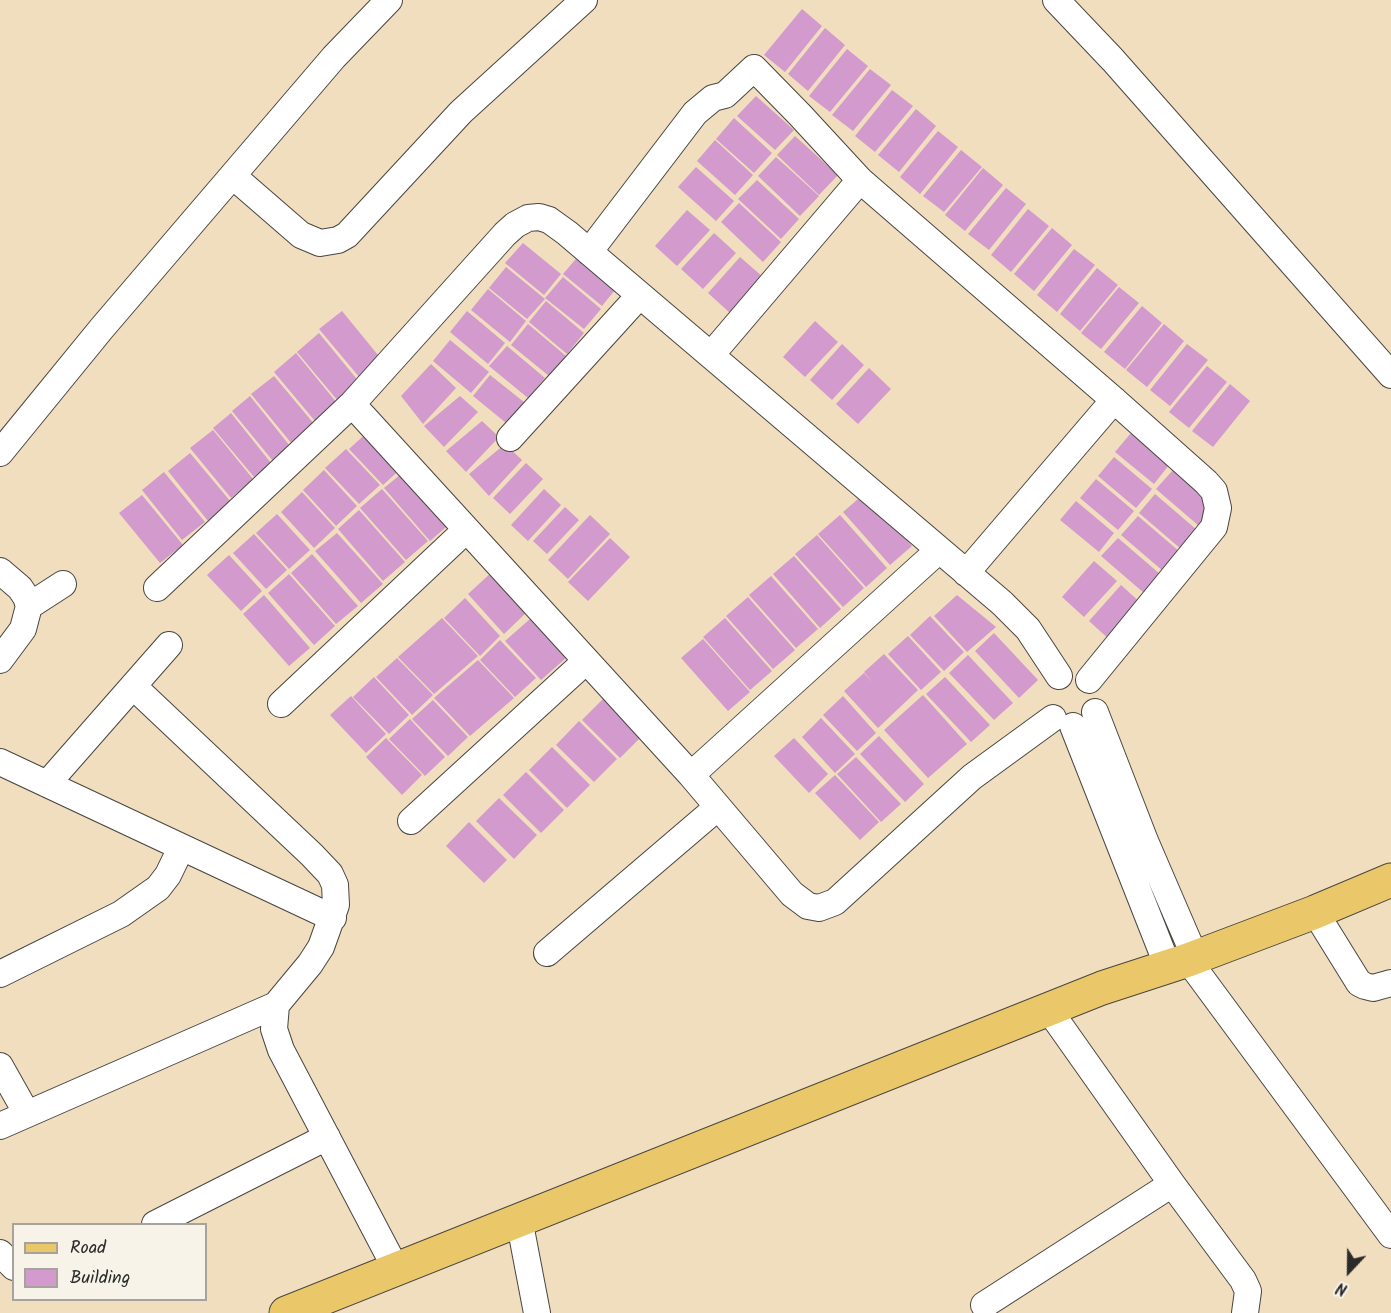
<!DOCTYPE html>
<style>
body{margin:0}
#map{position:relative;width:1391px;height:1313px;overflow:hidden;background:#f0debe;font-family:Kalam,sans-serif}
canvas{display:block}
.legend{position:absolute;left:12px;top:1223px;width:195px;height:78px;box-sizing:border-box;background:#f7f3e8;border:2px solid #a5a39c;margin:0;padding:8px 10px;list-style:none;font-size:18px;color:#2b2b2b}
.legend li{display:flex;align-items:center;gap:12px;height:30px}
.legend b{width:30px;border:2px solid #a5a39c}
.north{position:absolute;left:1319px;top:1241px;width:60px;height:60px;-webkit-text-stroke:4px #f7f3e8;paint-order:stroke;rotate:202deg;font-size:16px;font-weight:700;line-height:24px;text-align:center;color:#2b2b2b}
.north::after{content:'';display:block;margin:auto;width:21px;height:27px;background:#2b2b2b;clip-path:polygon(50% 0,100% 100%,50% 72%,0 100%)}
</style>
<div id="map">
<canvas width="1391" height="1313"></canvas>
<ul class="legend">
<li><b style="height:8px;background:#eac769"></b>Road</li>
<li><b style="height:16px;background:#d29acd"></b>Building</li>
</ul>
<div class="north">N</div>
</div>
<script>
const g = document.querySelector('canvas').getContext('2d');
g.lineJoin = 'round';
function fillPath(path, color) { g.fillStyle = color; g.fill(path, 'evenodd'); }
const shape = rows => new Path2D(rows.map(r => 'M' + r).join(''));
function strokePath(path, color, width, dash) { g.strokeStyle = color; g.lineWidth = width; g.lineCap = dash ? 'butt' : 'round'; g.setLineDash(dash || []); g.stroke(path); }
fillPath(shape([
 [802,9,822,26,785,72,764,55],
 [825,28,845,45,808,91,788,74],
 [847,49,868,66,830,112,809,96],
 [870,69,891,85,853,131,832,115],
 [892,90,913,106,875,152,855,136],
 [756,96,794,130,775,150,737,116],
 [916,109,936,126,899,172,878,155],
 [734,118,772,153,754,173,716,139],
 [938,131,958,147,920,194,900,177],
 [795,136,838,175,819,195,777,155],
 [715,140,753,175,735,195,697,161],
 [961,150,982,167,944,212,923,196],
 [776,157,819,196,800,216,758,176],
 [696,167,734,201,716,221,678,187],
 [983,168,1003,185,965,231,945,215],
 [757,180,799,219,781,239,738,199],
 [1006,188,1026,204,989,250,968,234],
 [739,203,781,242,763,262,721,222],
 [1028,209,1049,226,1011,272,991,255],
 [687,210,710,230,677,266,655,246],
 [1052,228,1072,245,1034,291,1014,274],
 [714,233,736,253,703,289,681,269],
 [523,243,561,274,544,295,505,263],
 [1074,249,1095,265,1057,312,1037,295],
 [581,253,619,285,602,306,563,274],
 [740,257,763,277,730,313,708,293],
 [506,267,545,299,527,319,489,288],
 [1097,268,1118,285,1080,331,1060,314],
 [563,277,601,309,584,329,545,298],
 [1119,287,1139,303,1101,349,1081,333],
 [488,289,526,321,510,342,471,310],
 [546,301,584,333,567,354,529,322],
 [1142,306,1162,323,1125,369,1104,352],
 [342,311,382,360,360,378,319,329],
 [467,311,505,343,488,364,450,332],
 [815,321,838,342,805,377,783,357],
 [528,324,566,356,549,376,511,345],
 [1164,324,1184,341,1147,387,1126,370],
 [319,333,360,383,338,401,297,352],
 [450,340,489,372,471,393,433,361],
 [842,344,864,365,832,400,810,380],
 [1187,344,1208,360,1170,406,1150,390],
 [507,346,545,378,528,398,489,366],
 [296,353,337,403,315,421,274,372],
 [431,364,456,388,423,424,401,396],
 [1207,366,1227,382,1189,428,1169,412],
 [869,368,891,389,858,424,836,404],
 [490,375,529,406,511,427,473,396],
 [274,376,315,425,292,444,251,394],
 [1230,384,1250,401,1213,447,1192,431],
 [250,396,290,446,273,461,232,411],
 [460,396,478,412,444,447,424,426],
 [231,413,271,463,254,477,213,428],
 [482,421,499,437,466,472,446,451],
 [371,429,404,466,383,485,349,449],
 [213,430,253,479,231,498,190,448],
 [1131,433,1169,465,1154,484,1115,452],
 [505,444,522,460,489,496,469,474],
 [346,449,380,485,359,504,325,468],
 [190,453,231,502,208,521,168,471],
 [1114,457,1152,489,1136,508,1098,476],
 [526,463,543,479,510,514,493,498],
 [324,470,357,506,336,526,303,490],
 [406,470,452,522,430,541,384,488],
 [1173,470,1215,506,1199,526,1156,489],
 [164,472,205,522,182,540,142,490],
 [1096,479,1134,511,1118,530,1080,498],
 [382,489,428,541,406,560,360,508],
 [544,489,561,505,528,541,511,525],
 [302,492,335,528,314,548,281,512],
 [865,493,912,546,890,565,843,512],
 [1155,494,1197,530,1181,549,1139,513],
 [142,495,183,545,160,563,119,513],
 [1076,501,1114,533,1099,552,1060,520],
 [565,507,579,520,547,554,533,541],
 [359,510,405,562,383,581,338,529],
 [277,514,310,550,289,569,256,533],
 [590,515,610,534,568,579,548,560],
 [840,515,887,568,866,587,818,534],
 [1138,516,1180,552,1163,571,1121,535],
 [337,533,383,584,361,603,315,551],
 [254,534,287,570,266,589,233,553],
 [817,535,864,588,843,607,795,554],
 [610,538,630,557,588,601,568,582],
 [1118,538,1160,574,1144,593,1101,556],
 [312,554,358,606,336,624,291,573],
 [229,555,262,591,241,611,207,575],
 [794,556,841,609,820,628,773,574],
 [1094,561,1117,581,1084,617,1062,597],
 [492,572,528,611,504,634,468,594],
 [289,574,335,626,314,645,268,593],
 [771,576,818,629,796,648,749,595],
 [1121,585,1143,605,1111,641,1089,621],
 [264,595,310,648,289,666,243,614],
 [957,595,996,627,967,652,934,616],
 [748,597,795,650,773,669,726,616],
 [465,598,500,636,480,656,444,618],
 [930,616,964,652,944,671,910,635],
 [442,618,478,656,434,694,398,657],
 [725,618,772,671,750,690,703,637],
 [530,619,566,658,541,680,505,641],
 [994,633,1038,680,1019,698,975,651],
 [908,636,941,672,921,690,888,654],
 [703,639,750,692,728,711,681,658],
 [500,640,536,678,515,697,480,660],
 [884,654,918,690,878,728,844,691,864,673,873,683,864,672],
 [968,655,1013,703,994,720,949,673],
 [397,658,433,695,412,715,376,677],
 [478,660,514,698,470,736,434,698],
 [374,677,409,715,389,734,353,697],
 [945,677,990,725,971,742,926,694],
 [923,695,967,744,928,778,884,730],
 [351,696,386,734,366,753,330,715],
 [843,696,876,733,857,751,823,715],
 [605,697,643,735,620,758,582,720],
 [433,700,468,737,448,756,412,719],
 [821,718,855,754,835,773,802,737],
 [410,719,445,757,425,776,389,739],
 [579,721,617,759,594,782,556,745],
 [879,736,924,784,905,802,860,754],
 [386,738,422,775,402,795,366,757],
 [794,738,828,774,809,793,774,756],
 [552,747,590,785,567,808,529,770],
 [856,757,901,804,881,822,837,774],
 [526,772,564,810,541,833,503,795],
 [835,775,879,822,860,840,815,793],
 [499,798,537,835,514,859,476,821],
 [469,822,507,860,484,883,446,846]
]), '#d29acd');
const street = shape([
 [1056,0,1113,60,1391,375],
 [233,176,301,235,320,243,338,240,347,235,461,112,584,0],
 [589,252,695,113,713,98,725,95,754,68,800,115,860,180,1114,400,1206,482,1214,491,1218,508,1214,527,1089,680],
 [711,355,860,180],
 [352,404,691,775,792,894,808,906,819,908,835,902,972,777,1053,718],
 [510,438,640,295],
 [0,453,102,328,334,57,389,0],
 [0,571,20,588,26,597,29,606,23,629,0,660],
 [966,573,1114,400],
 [157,588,352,404,505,234,515,225,528,218,539,217,549,220,567,233,1002,603,1028,629,1059,676],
 [29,606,63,584],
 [133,686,312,855,330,874,335,885,336,905,321,947,310,964,276,1005,274,1029,281,1050,396,1269],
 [281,704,466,530],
 [1095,712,1145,841,1195,957],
 [1073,726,1168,967],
 [0,762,333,918],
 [691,775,939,550],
 [47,784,169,645],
 [411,821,586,661],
 [1315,912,1359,983,1365,986,1373,988,1391,983],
 [547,953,718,807],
 [1188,960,1391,1235],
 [0,974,121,914,158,888,168,875,181,848],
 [1049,1010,1172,1184,1243,1280,1248,1291,1245,1313],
 [0,1066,27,1114],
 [0,1126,276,1005],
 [519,1219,537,1313],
 [155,1224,327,1137],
 [0,1253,14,1267],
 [984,1305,1172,1184]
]);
const primary = shape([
 [286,1313,1102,988,1188,960,1315,912,1391,880]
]);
strokePath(street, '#494641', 28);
strokePath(primary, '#494641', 35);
strokePath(street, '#fff', 26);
strokePath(primary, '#eac769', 33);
</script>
